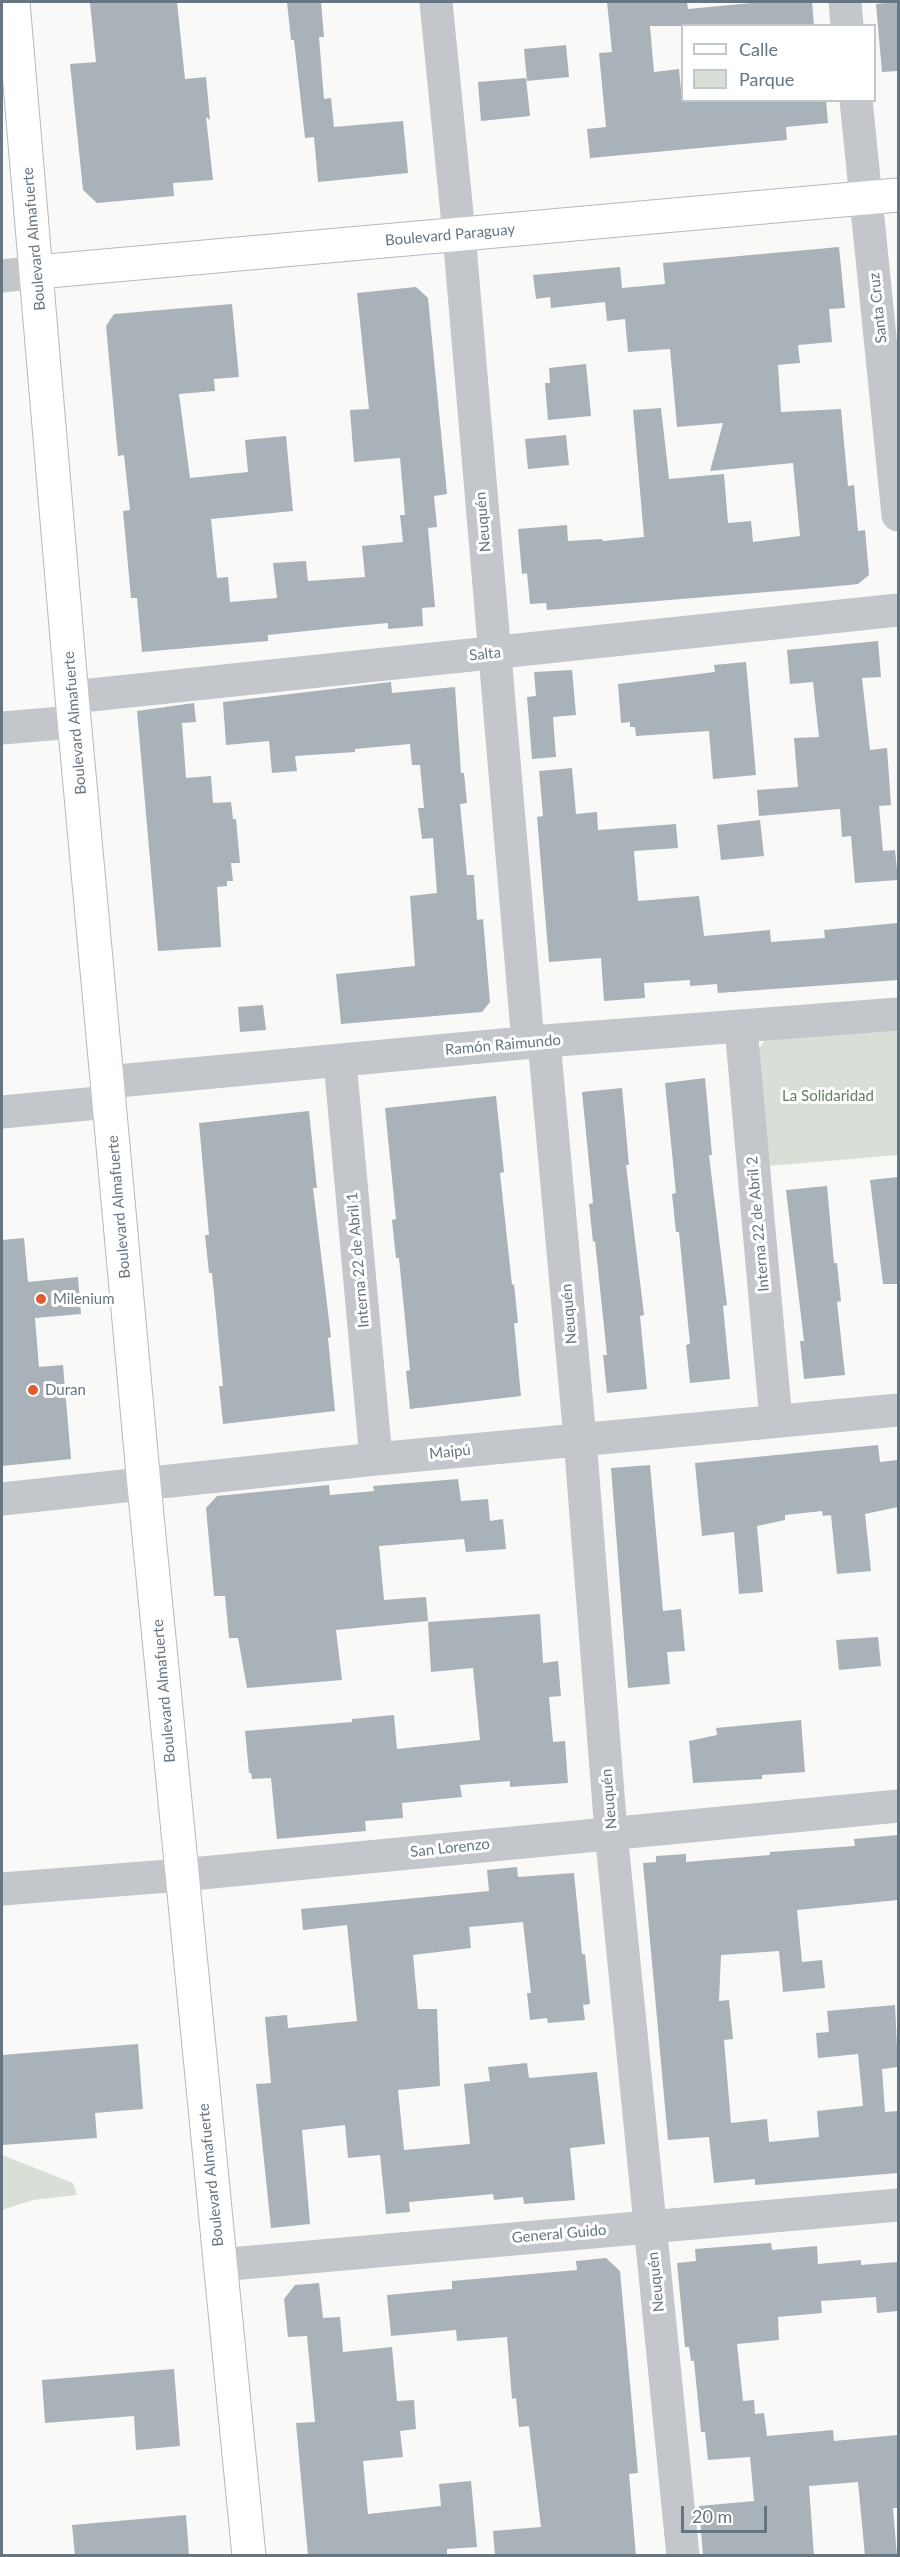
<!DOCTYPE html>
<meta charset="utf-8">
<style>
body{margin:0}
#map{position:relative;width:900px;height:2557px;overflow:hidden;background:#f9f9f7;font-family:Lato,sans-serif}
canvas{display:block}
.frame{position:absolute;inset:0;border:3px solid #657582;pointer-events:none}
.legend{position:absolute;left:681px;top:24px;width:195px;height:78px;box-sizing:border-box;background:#fff;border:2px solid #c1c8cd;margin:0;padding:8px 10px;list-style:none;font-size:18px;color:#657582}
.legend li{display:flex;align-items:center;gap:12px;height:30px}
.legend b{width:30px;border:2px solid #c1c8cd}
.scale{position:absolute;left:681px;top:2506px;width:86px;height:27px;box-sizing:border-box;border:3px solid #657582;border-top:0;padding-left:8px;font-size:18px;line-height:21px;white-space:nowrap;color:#657582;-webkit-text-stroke:4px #fff;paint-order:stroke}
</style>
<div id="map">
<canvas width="900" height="2557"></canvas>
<div class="frame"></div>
<ul class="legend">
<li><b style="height:8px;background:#fff"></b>Calle</li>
<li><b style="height:16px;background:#d9ded6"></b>Parque</li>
</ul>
<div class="scale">20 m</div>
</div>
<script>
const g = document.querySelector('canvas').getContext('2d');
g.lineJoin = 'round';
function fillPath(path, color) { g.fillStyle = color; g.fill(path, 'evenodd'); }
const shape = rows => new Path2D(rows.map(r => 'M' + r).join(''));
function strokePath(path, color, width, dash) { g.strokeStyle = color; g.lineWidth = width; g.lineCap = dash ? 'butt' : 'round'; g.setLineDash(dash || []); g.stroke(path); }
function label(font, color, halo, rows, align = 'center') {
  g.font = font + ' Lato,sans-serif'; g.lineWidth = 6; g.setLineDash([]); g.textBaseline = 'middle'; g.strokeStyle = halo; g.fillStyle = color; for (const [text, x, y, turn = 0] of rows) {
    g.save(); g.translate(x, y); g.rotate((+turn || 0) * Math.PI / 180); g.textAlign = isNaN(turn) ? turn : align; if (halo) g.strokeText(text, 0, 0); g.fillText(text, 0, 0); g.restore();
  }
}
fillPath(shape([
 [898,1026,898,1155,768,1166,757,1058,760,1047,766,1039],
 [2,2155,73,2183,77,2195,33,2200,2,2210]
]), '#d9ded6');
fillPath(shape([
 [102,2,177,2,185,79,206,77,210,120,206,117,213,180,173,183,174,196,97,203,83,190,70,64,96,62,90,3],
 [287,2,321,2,324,37,319,37,324,99,331,98,334,127,403,121,408,173,318,182,314,137,305,138,294,40,291,40],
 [607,2,687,2,688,9,762,2,812,2,814,26,650,26,654,72,679,69,682,100,826,100,828,123,786,127,787,140,590,158,587,129,606,127,599,53,612,52],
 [898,2,898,71,882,72,876,4],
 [566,45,569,77,527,81,524,49],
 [526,78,530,116,481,121,478,82],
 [839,247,845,308,829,309,832,342,798,345,800,363,778,365,781,412,841,409,848,486,854,485,858,531,865,530,869,575,858,584,828,587,547,610,546,603,530,604,527,573,522,574,518,529,567,525,568,541,602,539,603,541,644,537,633,410,661,408,669,479,724,474,728,523,751,521,753,542,800,536,793,463,710,471,723,423,677,427,670,349,628,352,625,319,607,321,605,302,551,308,550,297,536,299,533,275,620,267,622,288,665,284,663,263],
 [416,287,428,298,447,494,434,496,437,527,428,528,435,607,422,608,423,626,388,629,388,623,345,627,268,635,268,641,142,652,137,598,131,598,123,511,130,510,124,455,118,456,106,326,114,314,232,304,239,377,214,379,215,391,179,394,190,478,248,472,245,440,286,436,293,511,211,519,217,578,228,577,230,602,277,598,273,563,306,561,308,581,365,577,362,546,403,542,400,515,405,515,400,458,354,462,350,410,369,409,357,293],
 [586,364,591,416,548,420,545,383,550,383,549,368],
 [566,435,569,465,528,469,525,439],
 [878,641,881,677,862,678,870,750,887,748,891,805,879,806,883,851,895,850,898,880,855,883,851,836,842,837,840,809,759,816,757,790,798,787,794,738,819,737,813,682,790,684,787,650],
 [746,662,756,775,713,779,709,731,636,736,635,727,630,727,630,722,621,723,618,684,715,672,714,665],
 [572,670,576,715,553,717,556,757,532,759,527,697,536,696,534,672],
 [391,682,392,693,455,687,461,773,464,773,467,803,460,804,467,875,474,875,477,920,483,919,490,1002,482,1012,341,1024,336,974,415,966,410,896,437,893,433,838,422,839,418,808,424,808,420,765,412,765,410,744,355,749,355,752,295,756,297,771,272,773,269,741,226,745,223,702],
 [194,703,196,722,182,723,186,778,211,776,213,803,231,802,233,819,236,819,240,863,231,863,233,881,227,881,227,886,217,887,221,947,158,951,137,711],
 [572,768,576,814,597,812,598,830,676,824,678,848,634,851,638,901,699,896,704,936,770,930,771,942,825,938,824,930,898,923,898,980,718,993,717,984,690,986,690,980,644,983,645,998,604,1001,601,958,549,962,537,817,543,816,539,771],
 [760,820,764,856,721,860,717,825],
 [263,1005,266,1030,240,1032,238,1007],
 [705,1078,712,1155,709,1155,727,1305,723,1306,730,1379,690,1383,686,1345,690,1344,679,1232,676,1232,672,1194,676,1193,665,1083],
 [622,1088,629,1165,626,1165,644,1315,640,1316,647,1389,607,1393,603,1355,607,1355,595,1241,593,1242,589,1204,593,1203,582,1092],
 [496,1096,504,1172,500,1173,512,1285,514,1284,518,1323,514,1323,521,1396,410,1409,406,1371,410,1370,399,1258,396,1258,392,1220,396,1219,385,1108],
 [309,1111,317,1188,313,1188,331,1337,328,1338,335,1411,223,1424,219,1386,223,1386,212,1273,209,1273,205,1235,209,1235,199,1123],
 [898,1177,898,1284,883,1284,870,1180],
 [827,1186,834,1263,837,1263,841,1301,837,1302,845,1375,804,1379,800,1341,804,1341,786,1190],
 [24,1238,28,1282,78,1277,81,1314,35,1318,39,1367,63,1365,71,1459,2,1466,2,1240],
 [878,1445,880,1462,898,1460,898,1507,865,1514,871,1571,837,1574,831,1515,823,1516,822,1511,785,1515,785,1520,757,1526,763,1592,739,1594,734,1532,702,1536,695,1463],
 [650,1465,663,1611,681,1609,685,1651,667,1652,670,1684,628,1688,611,1468],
 [458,1479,461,1501,488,1499,490,1521,503,1519,506,1549,466,1552,464,1539,379,1546,384,1600,426,1597,428,1621,336,1630,342,1680,247,1688,238,1638,229,1638,225,1596,214,1596,206,1508,217,1496,329,1485,330,1495,374,1491,373,1486],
 [540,1614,543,1663,558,1661,561,1696,549,1697,553,1742,565,1741,568,1783,510,1787,510,1781,460,1785,462,1797,402,1803,403,1818,365,1821,366,1831,277,1839,271,1778,252,1779,251,1773,249,1773,245,1731,352,1722,352,1719,394,1715,397,1749,480,1740,473,1668,431,1672,428,1622],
 [878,1637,881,1666,839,1670,836,1640],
 [801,1720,805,1772,762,1775,762,1779,693,1783,689,1741,717,1735,716,1728],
 [898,1835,898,1900,797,1910,802,1962,822,1960,825,1988,783,1992,779,1951,721,1955,719,2001,729,2000,733,2039,724,2040,731,2123,767,2119,769,2142,819,2137,817,2111,863,2106,858,2054,818,2058,816,2033,829,2032,827,2011,895,2005,898,2067,882,2069,885,2112,898,2111,898,2173,755,2185,755,2179,714,2183,709,2137,668,2140,643,1863,656,1862,656,1856,686,1854,686,1862,770,1855,770,1852,855,1846,854,1839],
 [517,1867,518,1877,574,1873,582,1954,585,1954,590,2004,583,2005,585,2020,548,2023,547,2018,530,2020,527,1993,531,1993,523,1922,469,1927,471,1948,413,1955,418,2009,437,2009,440,2086,398,2090,404,2150,470,2144,464,2084,490,2081,488,2067,527,2063,529,2078,597,2072,605,2144,570,2148,575,2200,524,2204,523,2197,494,2200,493,2194,409,2202,410,2212,386,2214,380,2155,348,2158,345,2125,302,2130,310,2224,271,2228,256,2084,271,2083,265,2017,287,2015,288,2028,357,2021,347,1925,303,1930,301,1909,489,1891,487,1870],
 [138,2044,143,2109,95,2113,97,2138,2,2145,2,2055],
 [771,2243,772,2250,817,2246,818,2264,861,2260,861,2265,898,2262,898,2311,877,2313,876,2297,821,2301,822,2313,778,2317,779,2340,737,2344,743,2401,754,2400,755,2414,764,2413,767,2436,833,2430,834,2441,898,2435,898,2508,893,2508,897,2556,865,2556,858,2482,809,2486,814,2556,703,2556,699,2506,754,2501,750,2457,708,2460,705,2432,701,2432,694,2361,691,2361,689,2347,685,2347,677,2263,696,2261,695,2249],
 [606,2258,620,2271,638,2473,629,2474,636,2556,495,2556,493,2531,541,2527,529,2426,519,2427,516,2398,512,2399,507,2337,457,2341,456,2330,391,2336,387,2295,452,2289,452,2281,577,2270,576,2261],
 [319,2283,323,2318,340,2317,343,2352,392,2347,397,2401,414,2400,416,2429,400,2431,403,2457,363,2461,368,2514,441,2506,439,2484,471,2481,477,2547,447,2549,447,2556,308,2556,296,2423,315,2422,307,2336,288,2337,284,2299,295,2285],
 [174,2369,180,2446,136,2450,134,2416,45,2423,42,2380],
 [186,2515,189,2556,75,2556,72,2525]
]), '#a9b2b8');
const major = shape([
 [13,2,72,697,144,1485,249,2556],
 [37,272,898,195]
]);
strokePath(major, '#b4b9bd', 35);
strokePath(shape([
 [436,2,459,234,528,1042],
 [845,2,847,26],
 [856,100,898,515],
 [2,276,37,272],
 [72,697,898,610],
 [2,728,74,722],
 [741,1027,776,1421],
 [544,1041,580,1439,611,1832,683,2556],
 [340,1061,376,1459],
 [107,1082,544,1041,898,1014],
 [2,1112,109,1102],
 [2,1499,376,1459,898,1410],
 [2,1889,181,1875,898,1806],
 [219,2265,898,2205]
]), '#c3c7cb', 33);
strokePath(major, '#fff', 33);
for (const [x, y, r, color] of [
 [41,1299,6,"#e15b30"],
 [33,1390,6,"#e15b30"]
]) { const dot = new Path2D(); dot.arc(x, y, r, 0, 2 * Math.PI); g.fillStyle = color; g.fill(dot); strokePath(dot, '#fff', 2); }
label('15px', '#657582', '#fff', [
 ["Boulevard Paraguay",450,235,-5],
 ["Boulevard Almafuerte",34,239,-95],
 ["Santa Cruz",878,308,-96],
 ["Neuquén",483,522,-95],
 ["Salta",485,654,-6],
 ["Boulevard Almafuerte",75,723,-95],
 ["Ramón Raimundo",503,1045,-5],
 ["Boulevard Almafuerte",119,1207,-95],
 ["Interna 22 de Abril 2",758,1224,-95],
 ["Interna 22 de Abril 1",358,1260,-95],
 ["Neuquén",569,1314,-95],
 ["Maipú",450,1452,-6],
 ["Boulevard Almafuerte",164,1691,-95],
 ["Neuquén",609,1799,-95],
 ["San Lorenzo",450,1848,-6],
 ["Boulevard Almafuerte",211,2175,-96],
 ["General Guido",559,2234,-5],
 ["Neuquén",656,2282,-96]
]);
label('15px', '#677a64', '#fff', [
 ["La Solidaridad",828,1096]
]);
label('15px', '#657582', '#fff', [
 ["Milenium",53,1299],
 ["Duran",45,1390]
], 'left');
</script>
